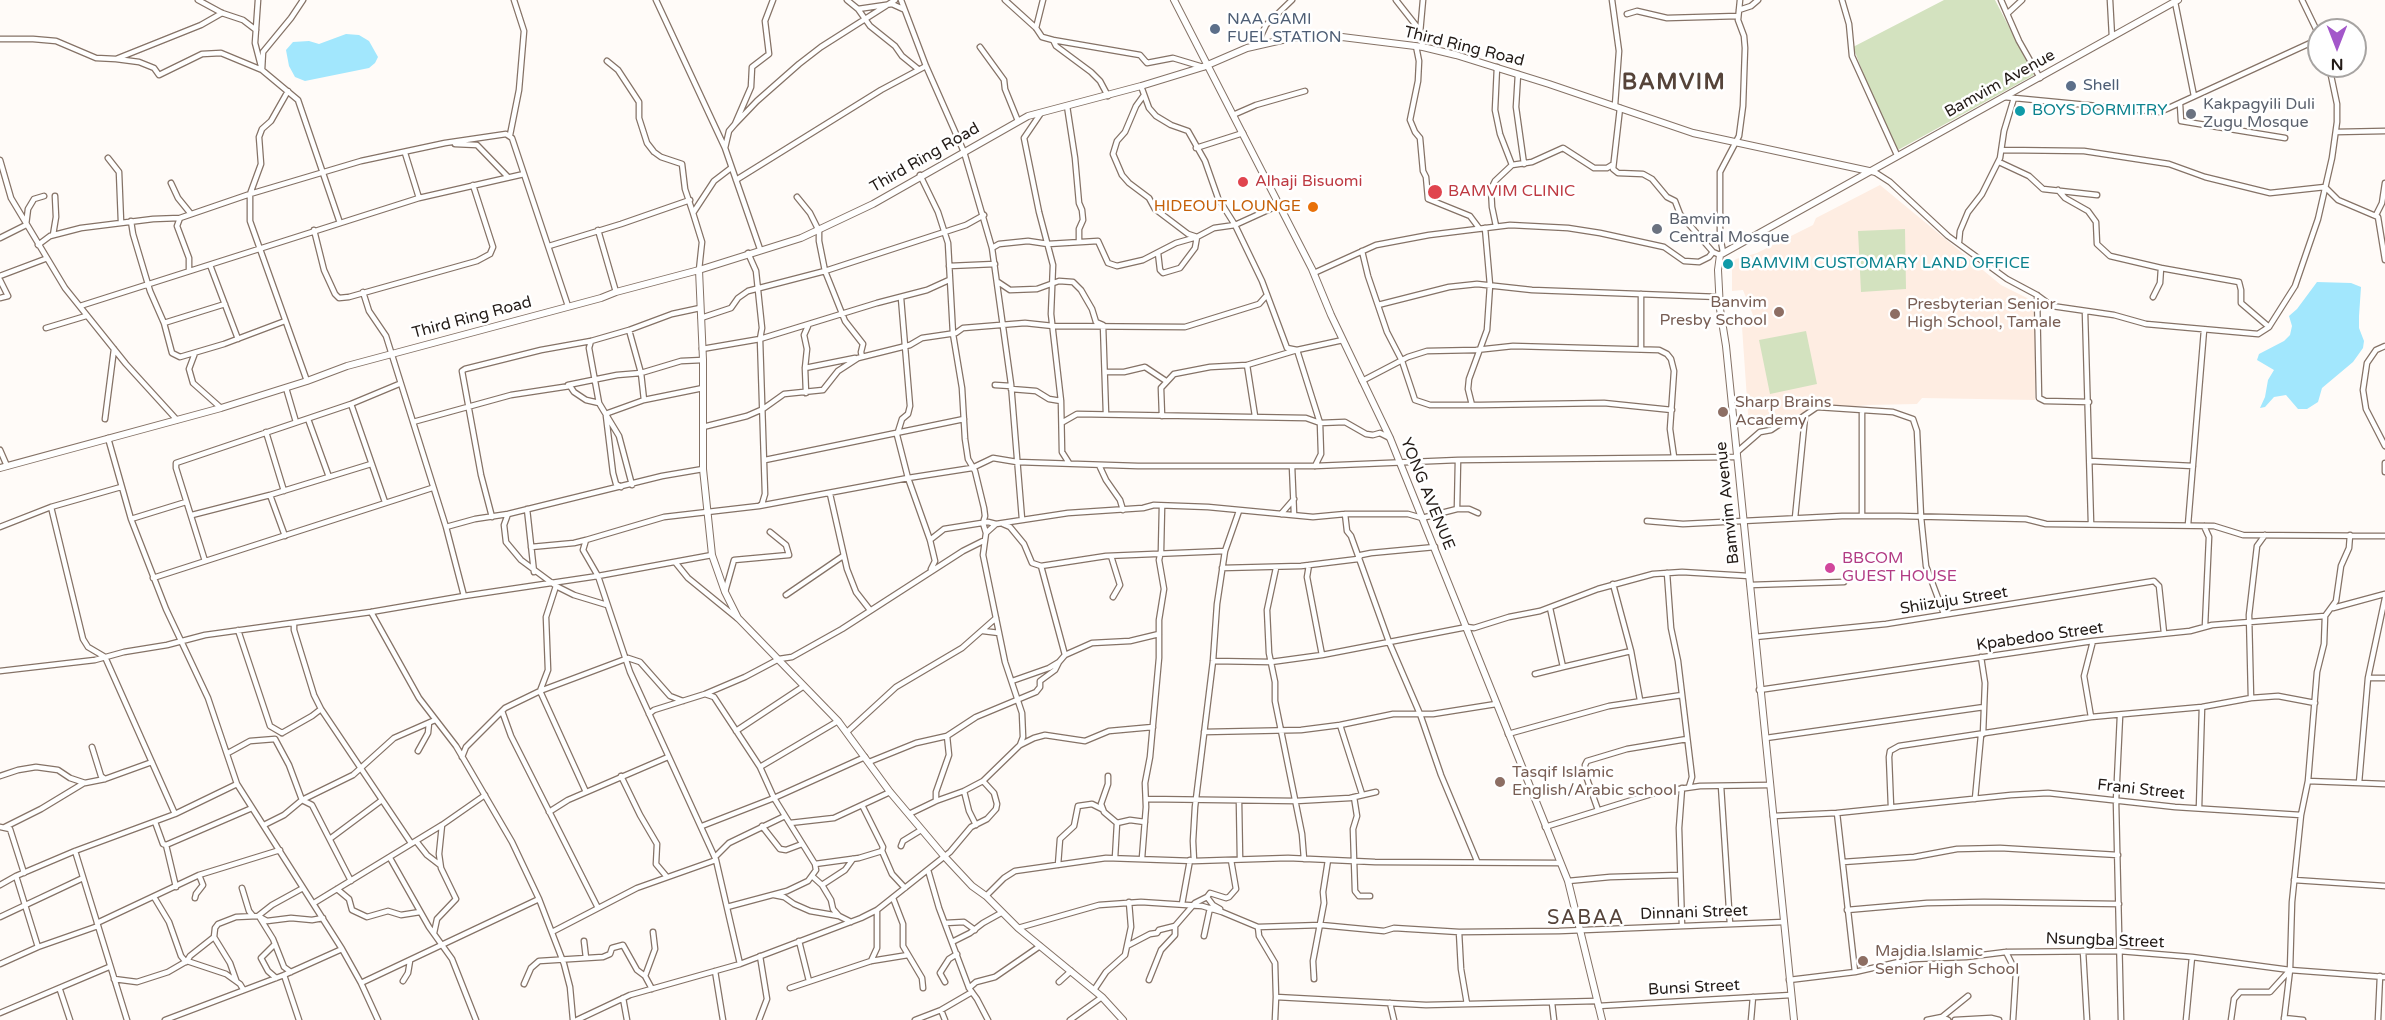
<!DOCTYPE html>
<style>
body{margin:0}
#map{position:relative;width:2385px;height:1020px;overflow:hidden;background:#fffbf8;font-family:"Varela Round",sans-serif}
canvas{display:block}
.north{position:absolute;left:2307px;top:18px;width:60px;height:60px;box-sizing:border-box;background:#fff;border:2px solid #a7a4a2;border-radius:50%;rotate:180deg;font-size:16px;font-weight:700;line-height:24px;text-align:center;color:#231b17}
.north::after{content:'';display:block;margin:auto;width:21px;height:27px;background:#a357ca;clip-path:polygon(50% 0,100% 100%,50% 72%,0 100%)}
</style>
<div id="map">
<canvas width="2385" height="1020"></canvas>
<div class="north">N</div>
</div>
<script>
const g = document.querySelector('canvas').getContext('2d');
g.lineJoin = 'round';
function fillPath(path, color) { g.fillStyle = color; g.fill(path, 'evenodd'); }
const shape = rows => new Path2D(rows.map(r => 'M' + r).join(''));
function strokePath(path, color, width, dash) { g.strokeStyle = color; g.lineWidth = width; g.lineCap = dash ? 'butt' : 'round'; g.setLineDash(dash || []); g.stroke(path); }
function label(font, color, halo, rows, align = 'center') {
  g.font = font + ' "Varela Round",sans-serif'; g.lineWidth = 5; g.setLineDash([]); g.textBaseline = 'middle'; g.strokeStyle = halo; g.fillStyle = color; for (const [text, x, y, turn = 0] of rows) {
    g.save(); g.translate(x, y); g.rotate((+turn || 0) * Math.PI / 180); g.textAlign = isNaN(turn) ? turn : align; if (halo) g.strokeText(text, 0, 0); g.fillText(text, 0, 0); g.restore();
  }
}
fillPath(shape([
 [1880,185,2001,285,2037,303,2035,400,1922,398,1917,404,1868,405,1806,412,1749,428,1742,327,1757,325,1743,290,1732,291,1732,263,1736,259,1757,253,1813,225,1816,218]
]), '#feede2');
fillPath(shape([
 [1944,0,1995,0,2034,75,1898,150,1874,101,1853,47],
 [1905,229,1906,289,1861,292,1858,231],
 [1806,331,1817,384,1770,394,1759,340]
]), '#d3e2bf');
fillPath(shape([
 [346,34,359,35,369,41,378,57,375,63,369,68,305,81,295,77,289,66,286,50,293,42,309,41,319,44],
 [2317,282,2351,283,2361,287,2359,316,2359,328,2364,341,2363,348,2353,362,2322,388,2318,402,2307,409,2298,409,2286,395,2274,397,2265,407,2260,408,2265,397,2268,380,2274,370,2257,360,2259,354,2284,341,2290,335,2292,326,2289,316,2297,309]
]), '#a2e7fd');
const street = shape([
 [198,0,222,13,243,20,256,30],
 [258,0,255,43,262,70,298,100,340,223],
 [656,0,725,148,760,249],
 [847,0,858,9,892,4,903,9],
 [901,0,926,66,964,152,992,248,1011,384,1022,519],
 [1005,0,1036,28,1042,37,1053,40,1056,46,1091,72,1100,81,1108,96],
 [1396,0,1418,28,1423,47],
 [1612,0,1619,51,1615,105],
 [1842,0,1849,24,1852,56,1897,155],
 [2001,0,2019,41,2040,78],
 [2110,0,2112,37],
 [2302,0,2317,31,2319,41],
 [2175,2,2194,96],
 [858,9,870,26,895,46,902,56,918,69],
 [1739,10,1751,6,1758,0],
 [2008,13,2022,0],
 [1627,14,1637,11,1667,18,1738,16],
 [1036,28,1043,0],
 [1420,33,1423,0],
 [0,39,33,39,56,41,96,58,116,59,201,25,222,13],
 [1053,40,1140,55,1147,63,1173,58,1203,67],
 [1259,45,1260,38,1266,25,1292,0],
 [1416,46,1419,61,1418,81,1410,120,1415,132,1420,138,1423,171,1426,177,1428,199,1470,216,1479,228],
 [980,47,1004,80,1005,89,1018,121],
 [116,59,139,62,154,68,159,75,202,54,221,53,262,70,263,52,291,18,303,0],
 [607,61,618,70,639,102,639,118,647,143,654,152,661,157,682,164,685,189,693,213],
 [1497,67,1495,110,1500,134,1512,165],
 [1518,74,1516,107,1524,164],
 [1141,86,1149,108,1156,116,1171,125,1188,131,1205,161,1218,198,1235,225,1262,281,1287,348,1297,350,1320,423,1321,454,1315,466],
 [288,91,271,121,262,129,259,137,261,164,250,194,250,221,307,381],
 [1144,95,1136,106,1125,132,1117,141,1113,154,1122,175,1129,183,1149,198,1155,209,1188,234,1197,237,1195,248,1180,268,1163,273,1160,270,1158,253],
 [2004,97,2160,112,2319,39],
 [2180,104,2181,121,2285,138],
 [1067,106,1075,158,1079,203,1082,210,1083,220,1079,229,1079,242],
 [1620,108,1613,169,1618,173,1643,174,1652,179,1667,197,1675,201,1680,214,1713,252,1720,255],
 [1041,113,1024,138,1039,212,1053,265,1051,314,1061,401,1062,452,1069,463],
 [1233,115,1256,105,1305,91],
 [735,124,757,101,799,64,821,47,895,0],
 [2336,132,2385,131],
 [510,135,519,90,524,31,514,0],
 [455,144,477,145,508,177],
 [725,148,729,131,735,124,751,87,752,67,769,54,765,21,773,0],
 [1196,148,1243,133],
 [2003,150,2084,151,2169,164,2205,177,2270,193,2325,187,2338,200,2378,217,2385,260],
 [405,153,419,198],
 [108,158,119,172,121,222],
 [0,160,11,198,65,288,126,364,177,420],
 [1999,162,2029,176,2043,189,2097,195],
 [1869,171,1876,173,1890,182,1948,236,2007,279,2037,295,2052,306,2114,315,2146,324,2258,334,2269,327,2295,286,2318,219,2332,158,2337,122,2337,104,2329,66],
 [920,175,938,212,948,243,953,334,962,388,965,439,968,459,975,471,984,508,985,516,983,523,986,533],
 [736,180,881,90,926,66],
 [171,183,178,198,191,214],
 [2058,190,2065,198,2088,211,2096,222,2097,244,2110,256,2161,268],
 [797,197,810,213,819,231,819,241,825,271,845,321,863,344,861,352,862,357],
 [2376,215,2382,203,2385,183],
 [131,221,133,234,150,291,164,323,172,353,180,357,224,344,285,321],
 [1496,226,1492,207,1491,189,1495,181,1512,165,1532,162,1563,148,1594,168,1607,168,1612,165],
 [314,230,324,270,335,294,339,298,349,297,477,261,490,254,493,247,473,185],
 [598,230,616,292],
 [53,235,56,217,55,196],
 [0,238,26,225,28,209,34,199,44,196],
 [1959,242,1960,231,1968,212,1982,194,2000,158,2004,131,2014,98],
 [38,245,50,236,81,228,153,219,180,218],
 [549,246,621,224,690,200],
 [992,248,999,244,1028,241,1048,244,1098,241,1108,263,1117,266,1143,260,1176,243,1197,237,1214,228,1235,225,1279,205],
 [1362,251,1368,276,1387,332,1402,361,1415,400,1430,405,1481,405,1604,403,1672,410],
 [1723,252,1720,236,1720,172,1739,136,1743,106,1745,48,1744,36,1738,20,1740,0],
 [210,265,238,339],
 [949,266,995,264],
 [699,270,702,242,693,213,714,181,731,168],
 [189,271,189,258,177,226,180,218,250,194,361,161,445,143,506,134,512,138,568,306],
 [1314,273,1376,245,1429,235,1510,225,1568,228,1600,233,1664,247,1684,261,1699,262,1709,257,1713,252],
 [0,276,45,259],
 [0,280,8,296,0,298],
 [998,282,1010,290,1037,289,1059,281,1073,282,1081,290,1092,309,1096,322,1103,325,1106,414],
 [363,292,369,311,386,336,446,527,464,596],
 [1641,294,1641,349],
 [2037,295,2039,398,2045,401,2089,402],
 [2153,297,2160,283,2161,268,2239,282,2241,290,2241,303,2269,327],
 [901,298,910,406,908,414,902,419,897,435,908,478,930,540,935,561,931,569],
 [1378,305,1449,287,1477,284,1532,290,1719,297],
 [80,306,419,198,524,174],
 [2085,312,2091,523],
 [701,318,731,308,738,298,748,291,825,271,966,225,984,215],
 [164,323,225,304],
 [46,328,86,316],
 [629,330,641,373,644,400,703,388],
 [591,341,589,348,599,403],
 [2385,346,2376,350,2367,363,2363,390,2366,409,2385,446],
 [702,349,760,339,877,303,927,290,949,280],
 [195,353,189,369,193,383,221,408],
 [1247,365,1255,416],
 [805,368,855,358],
 [1106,372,1124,372,1145,367,1166,381],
 [1362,381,1408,357,1427,351,1476,350,1513,346,1659,350,1667,354,1671,359,1674,371,1670,429,1674,457],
 [568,385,617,375,641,373,681,361,703,360],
 [995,385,1011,386],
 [286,388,296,422],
 [1011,389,1036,391,1049,399,1061,401],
 [806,393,805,368,807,349,804,335,808,326],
 [351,404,385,502],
 [1472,405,1468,389,1469,379,1487,330,1490,285,1485,228],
 [1862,411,1862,516],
 [1162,416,1161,388,1174,374,1210,367,1247,365,1297,350,1343,340],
 [105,419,114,349],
 [308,419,329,477],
 [413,422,511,395,570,386,574,392,586,400,599,403,619,436,632,485],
 [1063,422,1077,414,1306,418,1320,423,1345,422,1366,434,1373,435,1380,433,1390,438],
 [703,427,747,416,763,409,784,394,823,390,838,371,858,358,910,345,922,338,956,333,963,328,1025,323,1053,326,1185,327,1259,304,1267,295],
 [266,432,284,491],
 [108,438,131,519,166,609,208,698,237,784,342,949,361,983,378,1020],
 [0,450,7,466],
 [1737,452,1760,432,1771,430,1783,422,1795,422,1817,407,1893,412,1913,419,1917,431,1921,517,1926,566,1944,614],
 [765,460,964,419],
 [2090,461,2193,466],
 [2385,463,2385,472],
 [1099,465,1106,480,1120,500,1123,510],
 [1292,466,1294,514],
 [621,487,616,484,613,473,606,416,608,413,644,400],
 [830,494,847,569,856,592,870,610],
 [270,495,285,536],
 [759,506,908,478,972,468,993,458,1017,462,1138,466,1315,466,1458,460,1737,457],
 [51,507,83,639,88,647,105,657,175,814],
 [527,509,534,572],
 [1457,509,1469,509,1478,513],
 [508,514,504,525,506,542,521,560,556,586,574,595,607,605],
 [1281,514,1294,499],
 [1345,514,1347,531,1351,536,1389,642,1420,714,1441,775,1477,861],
 [192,515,270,495,371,464],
 [492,517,481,475,462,371,465,369,541,350,591,341,629,330,672,314,700,308],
 [1795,518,1805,417],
 [131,519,186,502],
 [1647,521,1683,524,1842,516,1899,516,2026,519,2046,524,2214,526,2243,535,2385,536],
 [1003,524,1010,527,1024,544,1032,563,1041,566],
 [2188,525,2204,330],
 [2204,526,2209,537,2205,626],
 [0,527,51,507,121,487],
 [446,527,475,519,508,514,662,476,703,469],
 [930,540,944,529,988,522,996,524],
 [531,547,574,543,586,540],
 [1111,556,1120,585,1113,597],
 [205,561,176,468,176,463,351,404,399,384],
 [675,562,688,578,737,618],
 [1309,565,1307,577,1322,655],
 [1222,568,1301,566,1358,559,1361,555,1371,553,1435,547],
 [1276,568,1267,610,1269,653,1275,682,1275,701,1302,834,1304,859],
 [1667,573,1671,628,1678,661,1692,777,1689,787],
 [153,578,432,488],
 [1613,584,1631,651,1640,700],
 [1750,585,1844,582],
 [556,586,546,617,548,670,540,691,586,792],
 [725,592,734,560,789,555,786,545,770,532],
 [786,595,843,556],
 [1550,608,1563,667,1631,651],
 [2333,608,2385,594],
 [371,612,419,698,456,746,512,842,539,899,564,964,570,987,573,1020],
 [294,623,294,630,314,695,321,709,411,843],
 [238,630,270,726,282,733],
 [983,631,999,633],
 [1755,637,1886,624,2154,581,2159,586,2164,633],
 [1065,655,1041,566,1106,556,1225,551],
 [1981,657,1985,683,1983,734],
 [1213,661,1271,662,1322,655,1467,627,1474,628,1509,617,1540,611,1598,589,1653,574,1682,572,1749,576],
 [0,671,95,660,124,652,167,645,205,635,371,612,464,596,598,576,712,555],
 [1535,674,1563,667],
 [2368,678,2385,678],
 [1012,681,1049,668,1059,662,1065,655,1092,643,1130,641,1159,634],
 [1759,690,2093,641,2190,631,2212,625,2325,616],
 [705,694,714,697,760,767,774,798,815,864,816,870,808,881,787,891,727,907],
 [2251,698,2249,615,2257,546,2265,535],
 [502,711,511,736,598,908],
 [649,714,654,710,705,694,745,677,779,659,792,657,842,629,963,551,985,540],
 [2120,716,2116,801,2121,1020],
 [2091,717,2084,676,2093,641],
 [1340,725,1362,794],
 [736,731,804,686],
 [847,732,896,687,962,648,996,618],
 [1204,732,1301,730,1340,725,1393,714,1433,714,1496,704],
 [282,733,312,716,321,709],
 [1508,734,1609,706,1682,695],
 [1766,738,1984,707],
 [1020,745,1023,737,1022,713,1005,662,983,555,986,533,996,524,1068,513,1143,508,1154,505,1208,507,1313,517,1345,514,1408,514,1422,518,1457,509,1458,460],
 [92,747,101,776,105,779],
 [418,751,428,733,429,723],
 [228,753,250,741,275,739,289,765,302,800,284,815,264,825],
 [462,757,466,747,505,708,540,691,628,658,640,662,670,696,683,701],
 [869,762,916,743,947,736,976,717,1036,692,1040,687,1040,681,1055,670,1059,662],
 [760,767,838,721],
 [0,776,18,770,36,767,58,770,70,778,85,783,105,779,152,762],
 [621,776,640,815,657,844,656,864,667,877],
 [1108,776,1108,784,1101,804,1104,812,1117,823],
 [2308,781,2385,784],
 [2359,783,2368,678,2385,598],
 [1721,786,1730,924],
 [964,791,969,811,976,825],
 [1354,797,1357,816,1353,829,1355,891,1359,896,1370,896],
 [1146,799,1296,801,1350,798,1376,792],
 [1975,799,1981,735],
 [302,800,353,775,394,738,435,720],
 [302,800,312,805,351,881],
 [936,801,936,792,949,755,947,736],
 [1239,801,1240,859],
 [1891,807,1889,757,1890,751,1899,746,2091,717,2202,707,2251,698,2278,696,2315,703],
 [2199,808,2202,707],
 [1598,810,1586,776,1585,765,1587,761,1627,749,1687,739],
 [549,812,568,800,668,757],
 [1837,813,1855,972],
 [909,814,936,801,964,791,983,781,1020,745,1034,738,1045,735,1085,741,1109,731,1153,727],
 [2301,815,2308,781,2317,672,2324,644,2325,616,2336,601,2341,566,2349,548,2350,535],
 [1773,816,1837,813,2011,795,2048,793,2175,807,2301,815,2292,902,2290,970,2284,1020],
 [155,822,163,844,166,845,252,808],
 [790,823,834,818,890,792],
 [702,826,774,798,865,757],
 [762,826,780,849,786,850,802,844],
 [0,827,10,829,24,873],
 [5,827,41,809,84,783],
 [1545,827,1658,792,1700,786,1770,785],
 [331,838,382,800],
 [416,841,427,855,440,865],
 [166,845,176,887],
 [901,846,903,841,921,830],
 [75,851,127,1020],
 [882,851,892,874,905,888],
 [715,857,729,843,785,816],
 [390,858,429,927,452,959,476,1020],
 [1115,858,1117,823,1130,820,1145,822],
 [1142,858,1146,807,1145,783,1150,757,1159,658,1159,620,1164,589,1159,560,1161,551,1162,506],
 [1194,861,1193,841,1195,807,1213,661,1217,604,1225,551,1239,511],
 [1843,862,1914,857,1957,849,2000,848,2118,855],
 [815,864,859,858,882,851,883,847,862,805],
 [1058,865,1060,839,1074,826,1078,806,1092,804,1102,809],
 [928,870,939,908,969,988,977,999,988,1020],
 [16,876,38,947],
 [812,876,822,885,831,900,833,909,839,916,851,922],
 [2294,880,2385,886],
 [1568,881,1610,877,1680,875],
 [0,885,16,876,75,851,175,814,237,784],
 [822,885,845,870,853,859],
 [242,888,249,911,253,916],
 [337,889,349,899,352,910,367,917,388,911,401,915,420,912],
 [774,895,784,897,794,904,810,911,839,916],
 [986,896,1004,878,1015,871,1106,858,1194,861,1288,858,1375,862,1560,863],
 [154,897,169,922,181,956,186,962],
 [1207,897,1213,905,1220,909],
 [195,898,196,894,203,885,199,875],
 [893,898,903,924,903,946,922,978,923,988],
 [314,903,442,825,485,795],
 [1182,904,1190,860],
 [1847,910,1927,903,1984,902,2119,904],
 [258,916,267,921,291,918,312,920,323,918],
 [0,917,83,878],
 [260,918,273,939,284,967,291,972],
 [97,923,199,875,280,850],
 [945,923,964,922,975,930],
 [1682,926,1679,828,1682,788],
 [1258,927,1259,936,1275,963,1276,997],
 [1018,928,1099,905,1141,902,1202,906,1222,912,1258,927,1321,925,1384,931,1394,928,1459,932],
 [552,932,637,888,716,860],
 [434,933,437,919,456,899,441,868,439,854,442,825],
 [1204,936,1210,908],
 [214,937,230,963,236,980],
 [584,941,586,958],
 [799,941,809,981],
 [952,942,970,933,983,923,1001,913],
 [275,944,261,958,268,971,276,978],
 [1127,946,1150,934,1157,933,1159,930,1175,926,1195,903,1207,897,1210,893,1226,898,1229,897,1236,889,1231,860],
 [2083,951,2087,1020],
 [2006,952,2016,972,2013,1020],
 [187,961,190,956,214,937,215,928,218,924,236,917,258,916,272,905,303,888],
 [871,961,877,948,877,910],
 [0,964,38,947,98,926],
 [740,964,716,860,630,672,598,576,583,550,586,540,664,517,759,506,762,504,765,494,760,339,762,328,756,271,748,253],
 [715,971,723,1020],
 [284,975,299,1020],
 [645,976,655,949,653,932],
 [114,979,137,982,168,972,187,961,226,974,240,984,243,989],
 [1314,979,1313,961,1324,903,1323,892,1328,860],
 [1149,980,1161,950,1175,935,1175,926],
 [1789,980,1855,972,1912,959,1966,957,2006,952,2119,951,2192,957,2290,970,2385,977],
 [403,981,408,973,410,961],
 [945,982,940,973,949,959,957,954],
 [1059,982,1071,971],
 [361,983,539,899],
 [524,984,531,968,539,961,603,957,610,954,612,948,623,945,637,970,645,976,652,989],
 [790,988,871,961,908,955],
 [969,988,976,982,995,977,1040,946],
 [60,990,70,1020],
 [1094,990,1106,972,1125,955,1131,927,1129,902],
 [623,998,627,1020],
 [1390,1003,1394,1020],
 [1552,1003,1554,1020],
 [1467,1004,1461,969,1459,932,1559,931,1784,922],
 [1598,1006,1791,995],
 [941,1010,945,1020],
 [0,1013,109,967],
 [2284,1018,2303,1020],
 [165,1020,284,975,342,949],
 [577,1020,630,995,740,964,861,918,877,910,950,852,971,827,987,819,996,809,997,804,994,793,983,781],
 [759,1020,767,999,760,956],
 [915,1020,941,1010,972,992],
 [1070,1020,1102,997],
 [1275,1020,1276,997,1426,1005,1597,1001],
 [1751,1020,1753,997],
 [1927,1020,1942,1017,1948,1020],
 [1942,1020,1942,1017,1968,996],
 [1955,1020,1991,1018,1999,1020],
 [2186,1020,2192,957],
 [2231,1020,2234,999,2240,992,2270,992,2290,970],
 [2378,1020,2380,976]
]);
const secondary = shape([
 [1174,0,1312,269,1331,315,1390,438,1568,881,1602,1020],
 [699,270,703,360,703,469,712,555,725,592,738,618,838,721,890,792,944,856,972,886,986,896,1018,928,1102,997,1123,1020],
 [0,468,221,408,307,381,347,366,601,298,616,292,699,270,801,238,873,204,1028,116,1141,86,1203,67,1247,48,1291,38,1342,37,1423,47,1456,55,1549,84,1693,133,1869,171],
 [1794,1020,1726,346,1720,309,1718,270,1720,255,2178,0]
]);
strokePath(street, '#857266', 7);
strokePath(secondary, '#857266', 8);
strokePath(street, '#fff', 4.5);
strokePath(secondary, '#fff', 6);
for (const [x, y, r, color] of [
 [1215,29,6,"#5c6f8a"],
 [2071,86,6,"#5c6f8a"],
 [2020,111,6,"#0f9aa8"],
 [2191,114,6,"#6b7280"],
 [1243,182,6,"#e0444e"],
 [1435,192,8,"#e0444e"],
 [1313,207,6,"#e8710a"],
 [1657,229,6,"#6b7280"],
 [1728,264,6,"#0f9aa8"],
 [1779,312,6,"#8d6e63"],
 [1895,314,6,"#8d6e63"],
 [1723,412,6,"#8d6e63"],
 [1830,568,6,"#d1479c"],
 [1500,782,6,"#8d6e63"],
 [1863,961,6,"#8d6e63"]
]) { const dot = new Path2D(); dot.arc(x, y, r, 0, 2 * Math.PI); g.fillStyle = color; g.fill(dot); strokePath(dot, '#fff', 2); }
label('16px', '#4e5e75', '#fff', [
 ["NAA GAMI",1227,20],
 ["FUEL STATION",1227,38],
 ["Shell",2083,86]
], 'left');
label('16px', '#231b17', '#fff', [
 ["Third Ring Road",1464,47,14],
 ["Bamvim Avenue",2000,84,-29],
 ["Third Ring Road",925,158,-30],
 ["Third Ring Road",472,318,-15],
 ["YONG AVENUE",1427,494,68],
 ["Bamvim Avenue",1728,503,-96],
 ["Shiizuju Street",1954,601,-9],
 ["Kpabedoo Street",2040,637,-8],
 ["Frani Street",2141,790,6],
 ["Dinnani Street",1694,913,-2],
 ["Nsungba Street",2105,941,2],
 ["Bunsi Street",1694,988,-3]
]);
label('16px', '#5b616d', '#fff', [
 ["Kakpagyili Duli",2203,105],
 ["Zugu Mosque",2203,123],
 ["Bamvim",1669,220],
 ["Central Mosque",1669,238]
], 'left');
label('16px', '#0d838f', '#fff', [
 ["BOYS DORMITRY",2032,111],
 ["BAMVIM CUSTOMARY LAND OFFICE",1740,264]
], 'left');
label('16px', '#be3a42', '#fff', [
 ["Alhaji Bisuomi",1255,182],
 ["BAMVIM CLINIC",1448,192]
], 'left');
label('16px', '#c56008', '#fff', [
 ["HIDEOUT LOUNGE",1301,207]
], 'right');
label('16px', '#785e54', '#fff', [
 ["Banvim",1767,303,"right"],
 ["Presby School",1767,321,"right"],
 ["Presbyterian Senior",1907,305],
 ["High School, Tamale",1907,323],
 ["Sharp Brains",1735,403],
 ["Academy",1735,421],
 ["Tasqif Islamic",1512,773],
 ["English/Arabic school",1512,791],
 ["Majdia Islamic",1875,952],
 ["Senior High School",1875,970]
], 'left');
label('16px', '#b23c85', '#fff', [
 ["BBCOM",1842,559],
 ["GUEST HOUSE",1842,577]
], 'left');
g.letterSpacing = '1.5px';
label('20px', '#56443a', '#fff', [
 ["SABAA",1586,919]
]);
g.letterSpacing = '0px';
g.letterSpacing = '1.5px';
label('bold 22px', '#56443a', '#fff', [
 ["BAMVIM",1674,83]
]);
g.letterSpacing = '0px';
</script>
